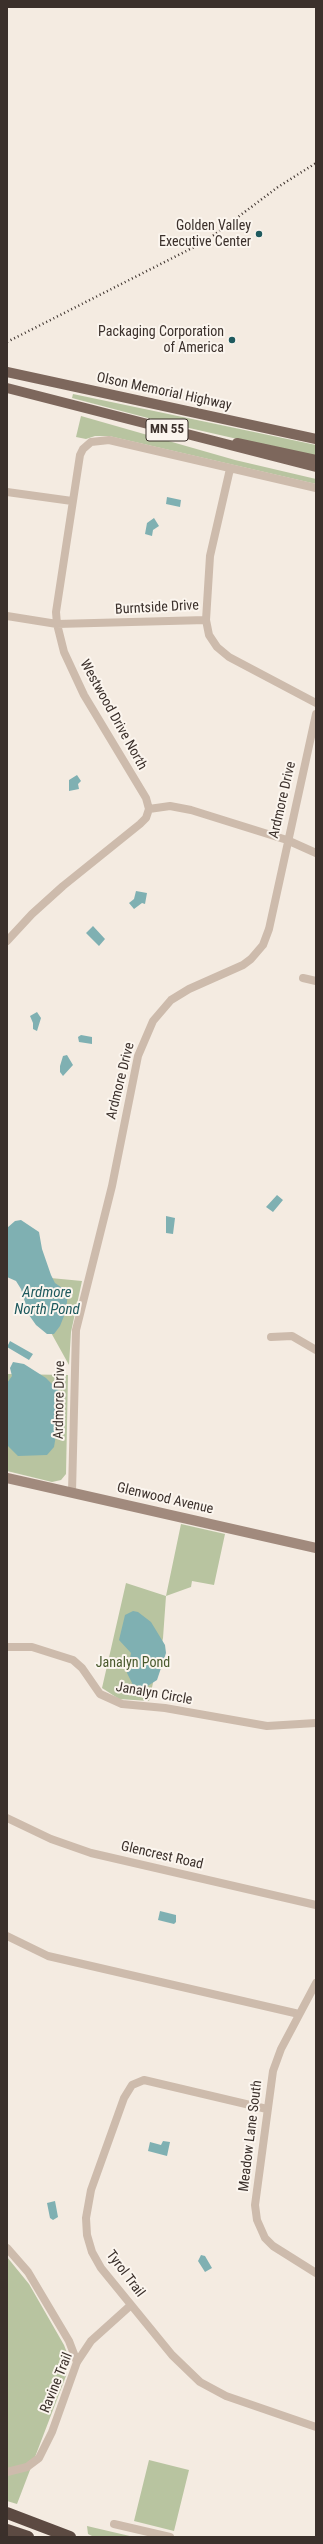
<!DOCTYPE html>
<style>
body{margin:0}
#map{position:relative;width:323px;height:2544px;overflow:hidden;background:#f4ebe1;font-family:"Roboto Condensed",sans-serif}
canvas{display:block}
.frame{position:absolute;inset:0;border:8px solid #3b302b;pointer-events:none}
</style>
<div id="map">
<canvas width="323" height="2544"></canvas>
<div class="frame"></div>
</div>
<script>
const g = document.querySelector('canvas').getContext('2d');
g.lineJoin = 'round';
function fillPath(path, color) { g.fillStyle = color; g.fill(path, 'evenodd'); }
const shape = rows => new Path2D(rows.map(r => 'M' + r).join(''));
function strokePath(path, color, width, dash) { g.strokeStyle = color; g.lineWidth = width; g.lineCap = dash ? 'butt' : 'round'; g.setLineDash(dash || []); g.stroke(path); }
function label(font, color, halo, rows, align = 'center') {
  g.font = font + ' "Roboto Condensed",sans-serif'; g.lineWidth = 4; g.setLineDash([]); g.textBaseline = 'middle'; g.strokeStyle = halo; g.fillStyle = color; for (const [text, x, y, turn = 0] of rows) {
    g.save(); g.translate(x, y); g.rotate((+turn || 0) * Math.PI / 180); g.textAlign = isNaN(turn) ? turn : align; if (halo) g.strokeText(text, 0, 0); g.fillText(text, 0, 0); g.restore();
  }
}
fillPath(shape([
 [73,394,316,445,316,457,163,422,72,398],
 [81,416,235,460,316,479,316,484,109,436,95,436,86,439,76,437],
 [19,1275,82,1281,71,1332,69,1365],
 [7,1374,68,1375,66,1474,61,1480,52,1482,7,1471],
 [181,1524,225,1534,214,1585,192,1581,191,1587,166,1596,163,1638,149,1701,119,1699,102,1688,126,1583,166,1596],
 [7,2257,29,2284,64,2345,69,2358,66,2376,17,2504,7,2501],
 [149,2460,189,2470,174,2531,134,2521],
 [87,2526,134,2537,94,2537,88,2534]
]), '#b8c4a0');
fillPath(shape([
 [167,497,181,500,180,507,166,504],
 [154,518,159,526,153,530,152,536,145,534,147,523],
 [77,775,81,781,78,784,79,789,69,791,69,780],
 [136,891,147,893,145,904,142,903,134,909,129,903,134,899],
 [93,926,105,939,99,946,86,933],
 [37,1012,41,1018,37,1031,33,1029,33,1023,30,1016],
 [81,1035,92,1037,92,1044,79,1042,78,1037],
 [67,1055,73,1065,63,1076,60,1072,60,1066,63,1056],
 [277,1195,283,1200,273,1212,266,1207],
 [166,1216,175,1218,173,1234,166,1233],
 [21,1220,39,1232,42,1249,51,1275,55,1283,68,1292,66,1311,60,1326,54,1334,47,1334,36,1325,29,1315,21,1289,16,1281,7,1277,7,1228,15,1221],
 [10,1341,33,1354,29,1360,7,1347],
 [13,1362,24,1364,46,1378,59,1391,60,1411,54,1447,47,1455,18,1456,7,1445,7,1383,12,1376,10,1368],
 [133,1611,138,1612,151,1622,165,1645,166,1653,157,1680,146,1687,133,1685,127,1673,131,1653,119,1640,125,1615],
 [160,1911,176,1915,176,1922,174,1924,158,1920],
 [163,2141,170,2142,167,2156,148,2151,150,2142,161,2145],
 [55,2201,58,2217,53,2220,50,2218,47,2203],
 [201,2255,205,2256,212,2268,205,2272,198,2261]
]), '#7fb0b2');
strokePath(shape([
 [230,469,210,556,206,620,209,635,217,647,229,657,316,703],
 [7,492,72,501],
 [7,616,57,624,206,620],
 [149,809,170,806,191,810,287,840,316,853],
 [7,941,32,914,63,886,140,824,146,818,149,809,146,798,84,695,64,652,57,624,56,612,80,455,83,449,91,442,109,440,316,488],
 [303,978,316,981],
 [271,1337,292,1336,316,1350],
 [72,1492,76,1330,112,1186,138,1056,153,1021,171,1000,189,989,243,965,251,959,263,945,269,929,316,714],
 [7,1647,32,1647,73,1660,82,1668,100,1694,122,1704,165,1708,267,1726,316,1723],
 [7,1818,51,1839,91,1853,316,1905],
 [7,1936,48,1956,299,2014],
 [316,1983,281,2049,273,2071,255,2205,257,2220,265,2238,273,2246,316,2273],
 [267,2109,144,2080,132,2085,124,2098,91,2190,86,2218,87,2235,92,2252,101,2268,172,2355,200,2382,226,2396,316,2427],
 [7,2248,28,2272,69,2341,77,2362],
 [7,2472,27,2467,39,2458,52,2432,77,2362,91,2341,131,2305],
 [114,2524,170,2537]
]), '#cdbbac', 8);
strokePath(shape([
 [7,1478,316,1548]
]), '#a18a7d', 10);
strokePath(shape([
 [7,372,316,439],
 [7,388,316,467],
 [237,443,316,460]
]), '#7d675c', 10);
strokePath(shape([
 [7,2513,70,2537],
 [7,2530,28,2537]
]), '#5c4a42', 12);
strokePath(shape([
 [7,342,206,241,278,187,316,163]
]), '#3b302b', 2.5, [1, 3]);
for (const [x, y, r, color] of [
 [259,234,4,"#1f5a5e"],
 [232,340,4,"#1f5a5e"]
]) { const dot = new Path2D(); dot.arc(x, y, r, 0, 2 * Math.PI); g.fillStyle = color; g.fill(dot); strokePath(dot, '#fbf5ee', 1.5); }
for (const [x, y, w] of [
 [167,430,42]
]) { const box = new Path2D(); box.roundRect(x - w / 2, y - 11, w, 22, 3); g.fillStyle = '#fbf5ee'; g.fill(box); strokePath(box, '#3b302b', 1); }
label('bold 13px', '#3b302b', null, [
 ["MN 55",167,430]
]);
label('14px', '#3b302b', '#fbf5ee', [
 ["Golden Valley",251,226],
 ["Executive Center",251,242],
 ["Packaging Corporation",224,332],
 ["of America",224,348]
], 'right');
label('14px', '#3b302b', '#fbf5ee', [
 ["Olson Memorial Highway",164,392,12],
 ["Burntside Drive",157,608,-3],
 ["Westwood Drive North",113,715,61],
 ["Ardmore Drive",283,800,-77],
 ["Ardmore Drive",121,1081,-76],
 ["Ardmore Drive",60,1400,-89],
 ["Glenwood Avenue",165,1499,13],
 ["Janalyn Circle",154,1694,10],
 ["Glencrest Road",162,1856,13],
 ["Meadow Lane South",251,2136,-83],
 ["Tyrol Trail",125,2274,53],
 ["Ravine Trail",57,2383,-68]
]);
label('14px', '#4a5a2e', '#fbf5ee', [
 ["Janalyn Pond",133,1663]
]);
label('italic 15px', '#1f5a5e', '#fbf5ee', [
 ["Ardmore",47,1293],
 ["North Pond",47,1310]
]);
</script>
